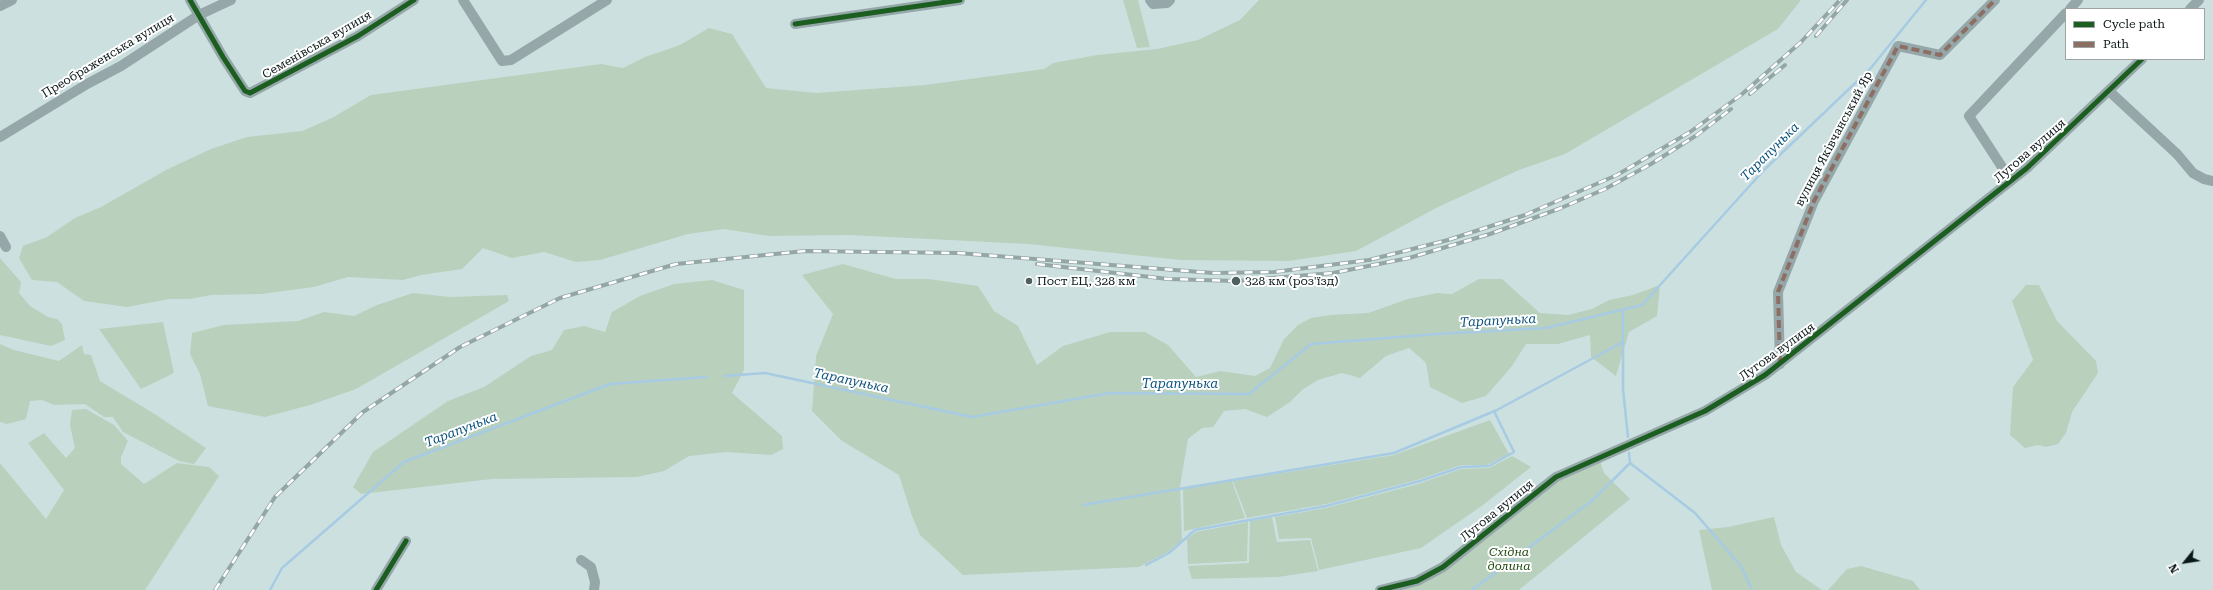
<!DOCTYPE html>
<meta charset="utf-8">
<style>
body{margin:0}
#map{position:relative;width:2213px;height:590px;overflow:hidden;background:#cce1df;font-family:"Roboto Serif",serif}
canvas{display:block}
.legend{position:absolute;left:2065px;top:8px;width:140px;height:52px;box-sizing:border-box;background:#fff;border:1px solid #9da3a3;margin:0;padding:5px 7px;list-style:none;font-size:12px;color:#0b1818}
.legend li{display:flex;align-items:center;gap:8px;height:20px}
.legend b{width:20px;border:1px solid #9da3a3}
.north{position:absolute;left:2165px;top:542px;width:40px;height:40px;-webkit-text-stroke:3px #fff;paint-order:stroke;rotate:240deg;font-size:11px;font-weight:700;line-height:16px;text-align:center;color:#0b1818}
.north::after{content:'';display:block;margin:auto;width:14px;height:18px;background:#0b1818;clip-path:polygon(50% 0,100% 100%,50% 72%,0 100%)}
</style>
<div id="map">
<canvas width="2213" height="590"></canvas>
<ul class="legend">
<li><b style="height:5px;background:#1b5e20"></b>Cycle path</li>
<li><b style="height:5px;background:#8d6e63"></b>Path</li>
</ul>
<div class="north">N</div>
</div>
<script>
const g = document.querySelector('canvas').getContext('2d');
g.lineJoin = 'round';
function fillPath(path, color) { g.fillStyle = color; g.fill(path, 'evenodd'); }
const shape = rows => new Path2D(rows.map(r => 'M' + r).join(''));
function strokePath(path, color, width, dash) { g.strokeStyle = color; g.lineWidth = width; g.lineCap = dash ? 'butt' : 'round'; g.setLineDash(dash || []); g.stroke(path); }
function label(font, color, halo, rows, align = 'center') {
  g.font = font + ' "Roboto Serif",serif'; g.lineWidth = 4; g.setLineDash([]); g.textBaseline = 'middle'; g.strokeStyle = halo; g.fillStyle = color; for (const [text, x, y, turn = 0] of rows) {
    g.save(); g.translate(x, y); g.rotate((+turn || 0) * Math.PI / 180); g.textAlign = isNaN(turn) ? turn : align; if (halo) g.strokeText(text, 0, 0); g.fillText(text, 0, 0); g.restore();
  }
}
fillPath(shape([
 [1123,0,1138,0,1150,47,1137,48],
 [1259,0,1801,0,1778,29,1565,154,1519,170,1438,207,1356,251,1289,261,1181,260,1028,244,850,235,769,236,724,229,688,234,600,260,576,262,544,252,512,258,483,248,462,269,421,275,403,280,348,277,314,287,261,294,211,295,190,299,169,299,127,307,84,301,57,282,32,280,19,258,23,246,47,237,75,218,101,207,168,169,211,149,247,137,302,131,332,118,371,95,601,64,623,68,645,57,680,45,709,28,732,34,766,88,816,93,925,85,1044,69,1053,63,1097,55,1157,49,1198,40,1240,20],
 [0,258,21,282,19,293,30,306,48,317,57,319,62,324,65,340,51,346,0,335],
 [843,264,896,279,929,279,978,286,994,311,1018,326,1037,365,1063,346,1110,332,1145,332,1168,345,1196,377,1220,371,1255,376,1270,368,1284,339,1298,325,1311,318,1331,315,1368,313,1408,299,1437,293,1452,294,1479,279,1502,279,1540,313,1568,315,1592,309,1609,300,1633,295,1660,285,1657,316,1629,332,1616,376,1591,357,1590,335,1558,344,1526,344,1512,366,1486,396,1462,403,1430,387,1426,363,1409,348,1386,356,1360,378,1342,373,1318,380,1302,390,1290,402,1267,417,1245,409,1224,411,1213,427,1202,428,1188,439,1180,486,1182,540,1168,552,1139,567,963,575,920,535,912,516,899,475,842,441,812,411,816,356,833,314,802,275],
 [712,280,744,290,744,370,732,393,782,436,783,449,771,455,726,452,689,456,664,471,637,477,492,479,361,494,353,487,373,452,448,401,484,387,531,356,552,350,564,330,584,326,605,332,612,312,640,296,674,284],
 [2026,285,2039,285,2057,321,2096,361,2098,373,2072,412,2066,433,2058,444,2046,447,2038,445,2025,448,2010,435,2013,387,2033,360,2012,301],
 [413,293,450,297,507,295,509,301,356,389,310,405,265,417,208,406,200,374,190,354,192,333,224,325,298,321,324,312,354,316,377,305],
 [163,322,174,373,141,389,99,329],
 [0,344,14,350,59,361,82,345,84,354,91,355,100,381,153,413,206,448,194,464,179,461,123,432,113,417,104,417,85,404,54,405,42,400,30,401,26,419,7,424,0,422],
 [86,409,114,425,128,441,121,457,121,464,144,484,177,463,209,467,219,476,145,590,0,590,0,463,46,519,64,490,28,443,44,433,66,458,75,448,70,425,72,410],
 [1490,420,1509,454,1487,465,1461,465,1417,480,1326,504,1247,518,1233,481,1394,455],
 [1512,456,1531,467,1483,505,1421,548,1319,570,1311,538,1279,539,1275,517,1326,508,1418,484,1461,469,1489,468],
 [1600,461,1604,473,1630,499,1519,590,1396,590,1419,584,1559,479],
 [1232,481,1245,518,1184,531,1183,489],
 [1272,517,1277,542,1310,540,1318,571,1278,577,1192,579,1188,566,1249,563,1250,521],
 [1774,517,1781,545,1796,572,1822,590,1712,590,1699,530,1728,527],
 [1248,522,1247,561,1188,564,1187,539,1196,532],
 [1861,566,1913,581,1920,590,1828,590,1847,569]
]), '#b9d0bd');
strokePath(shape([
 [1623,310,1623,389,1628,437],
 [725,376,765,373,972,417,1110,393,1249,394,1311,344,1437,334,1546,328,1642,305,1764,170,1870,69,1926,0],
 [1630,463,1695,513,1741,566,1752,590],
 [1083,505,1394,453,1497,410,1623,342],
 [1146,565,1169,553,1195,530,1326,506,1420,481,1461,467,1489,466,1514,452,1494,411],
 [270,590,282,568,404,462,610,384,706,377],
 [1472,590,1593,500,1630,463,1629,453]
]), '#a7cbe3', 2.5);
strokePath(shape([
 [190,0,223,57,245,91,250,93,358,36,414,0],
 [463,0,502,61,511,60,607,0],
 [1150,0,1153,4,1167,3,1170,0],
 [0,6,12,0],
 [2070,9,2078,0],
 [2190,9,2199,0],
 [795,24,960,0],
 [2109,91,2177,154,2193,173,2204,179,2213,181],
 [0,137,87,84,121,66,199,15,231,0],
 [2011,181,1969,116,2066,13],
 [0,236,6,247],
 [1780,364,1778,292,1814,201,1898,46,1940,55,1995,0],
 [581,560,591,567,595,582,594,590],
 [376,590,406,541],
 [1380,590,1417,581,1443,567,1556,477,1705,411,1765,375,2027,168,2142,59]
]), '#95a7a9', 10);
const rail = shape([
 [1816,36,1847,0],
 [1750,94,1785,65],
 [1037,264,1168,279,1236,281,1333,273,1409,258,1490,234,1561,208,1605,189,1651,164,1697,135,1731,109],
 [215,590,275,497,363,412,460,347,560,298,676,264,805,251,958,253,1213,273,1274,272,1369,260,1448,240,1525,215,1617,175,1690,132,1741,95,1801,42,1840,0]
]);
strokePath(rail, '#95a6a6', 4);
strokePath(rail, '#fff', 2.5, [8]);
strokePath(shape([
 [1780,364,1778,292,1814,201,1898,46,1940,55,1995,0]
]), '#8d6e63', 4, [8, 4]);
strokePath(shape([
 [190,0,223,57,245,91,250,93,358,36,414,0],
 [795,24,960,0],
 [376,590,406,541],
 [1380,590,1417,581,1443,567,1556,477,1705,411,1765,375,2027,168,2142,59]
]), '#1b5e20', 5);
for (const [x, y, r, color] of [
 [1029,281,4,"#4f5e5e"],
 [1236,281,5,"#4f5e5e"]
]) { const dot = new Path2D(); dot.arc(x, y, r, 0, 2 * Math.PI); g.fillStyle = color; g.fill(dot); strokePath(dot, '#fff', 1.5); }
label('12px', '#0b1818', '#fff', [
 ["Семенівська вулиця",317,45,-30],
 ["Преображенська вулиця",108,56,-31],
 ["вулиця Яківчанський Яр",1834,139,-62],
 ["Лугова вулиця",2030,151,-41],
 ["Лугова вулиця",1777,352,-36],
 ["Лугова вулиця",1497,511,-39]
]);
label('12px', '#0b1818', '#fff', [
 ["Пост ЕЦ, 328 км",1037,281],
 ["328 км (роз'їзд)",1245,281]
], 'left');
label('italic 12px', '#21490f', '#fff', [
 ["Східна",1509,552],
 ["долина",1509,566]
]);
label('italic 13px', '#0c527e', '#fff', [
 ["Тарапунька",1770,152,-45],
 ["Тарапунька",1498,321,-3],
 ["Тарапунька",851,381,12],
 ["Тарапунька",1180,384],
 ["Тарапунька",461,430,-21]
]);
</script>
